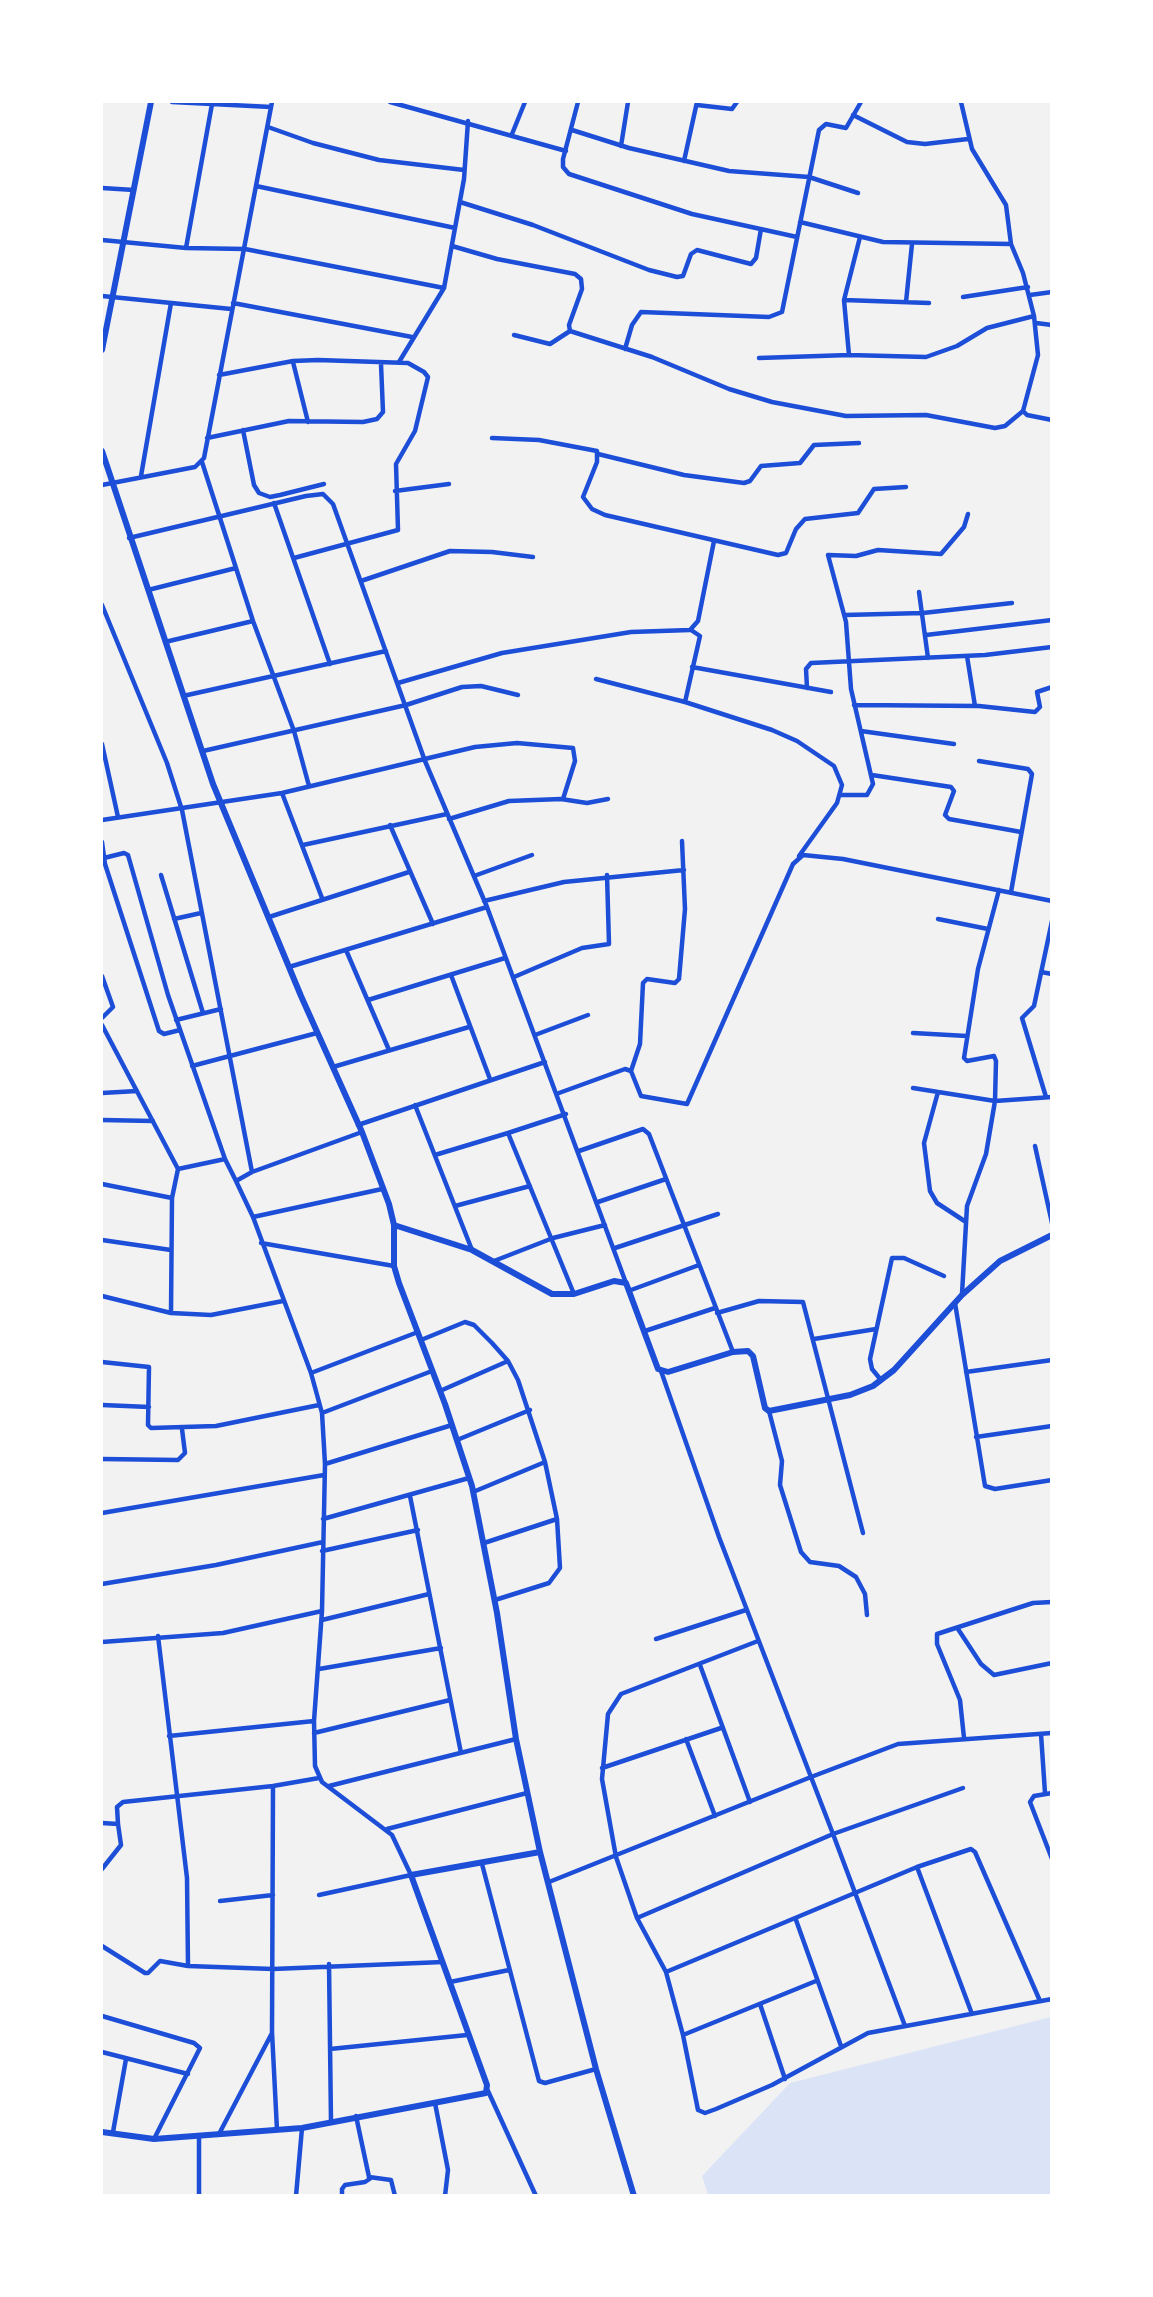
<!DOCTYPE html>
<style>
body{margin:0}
#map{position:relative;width:1153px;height:2297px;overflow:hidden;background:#f2f2f2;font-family:Signika,sans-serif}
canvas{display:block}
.frame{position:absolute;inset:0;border:103px solid #fff;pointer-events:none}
</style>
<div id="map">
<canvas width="1153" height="2297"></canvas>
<div class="frame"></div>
</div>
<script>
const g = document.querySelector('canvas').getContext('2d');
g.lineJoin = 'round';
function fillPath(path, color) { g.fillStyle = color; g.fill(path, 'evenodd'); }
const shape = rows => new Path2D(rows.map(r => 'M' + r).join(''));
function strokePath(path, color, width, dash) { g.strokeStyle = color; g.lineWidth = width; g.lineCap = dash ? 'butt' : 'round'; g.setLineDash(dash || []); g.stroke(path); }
fillPath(shape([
 [1051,2017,1051,2195,708,2195,702,2176,790,2083]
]), '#dbe4f7');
strokePath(shape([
 [172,102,271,107],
 [390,102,566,151],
 [578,102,563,159,563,167,569,174,692,214,797,237],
 [961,102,972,149,1006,205,1011,244,1023,273,1034,316,1038,355,1023,411,1027,415,1052,420],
 [697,105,732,109,737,102],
 [853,115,907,142,925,144,968,139],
 [268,127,313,143,379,160,464,170],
 [572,130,629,148,729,171,809,177,858,193],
 [512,134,525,102],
 [621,146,628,102],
 [684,161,697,102],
 [256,186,455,228],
 [102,188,134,190],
 [460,202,533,225,649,270,677,277,683,276,691,254,697,250,751,264,756,258,761,229],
 [800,222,883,242,1011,244],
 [102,240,186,248,245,249,444,288],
 [452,246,497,259,575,274,581,279,582,289,569,325,570,331,652,357,729,389,772,402,846,416,926,415,995,428,1005,426,1023,411],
 [186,248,212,104],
 [1030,295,1052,292],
 [102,296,231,309],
 [963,297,1028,287],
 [844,300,929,303],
 [906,302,912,244],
 [233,303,412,337],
 [1036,323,1052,325],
 [514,335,550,344,570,331],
 [625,349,632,325,641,312,769,317,782,312,819,130,826,124,846,128,861,102],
 [849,355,844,300,860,237],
 [759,358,849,355,926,357,957,346,987,328,1034,316],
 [293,362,308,422],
 [399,362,444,288,464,179,468,121],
 [219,375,293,361,318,360,408,363,424,372,428,377,415,431,396,464,398,530,294,558],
 [243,430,254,485,259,493,270,497,280,495,324,484],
 [207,438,289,421,363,422,377,419,383,412,381,364],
 [492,438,539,440,597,451,597,462,583,497,592,509,605,515,778,555,786,553,796,529,805,519,858,513,874,489,906,487],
 [598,454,684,475,744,483,750,481,761,466,800,463,814,445,859,443],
 [202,462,253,621,294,731,309,786],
 [141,476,171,303],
 [102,485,195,467,204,458,272,102],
 [395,491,449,484],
 [274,503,330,664],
 [129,538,306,496,323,494,333,504,425,761,487,907,626,1283],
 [361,581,450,551,492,552,533,557],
 [148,590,236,568],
 [919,592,928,658],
 [102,605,167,763,182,810,252,1172],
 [845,615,923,613,1012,603],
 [926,635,1052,620],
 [165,642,253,621],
 [967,656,975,706],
 [692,667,831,692],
 [596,679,685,702,772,730,797,741,834,766,842,785,837,803,799,856],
 [398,683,502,653,631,632,690,630,698,621,714,541],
 [807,688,806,669,811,663,985,655,1052,647],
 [183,696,386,651],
 [685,702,700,636,691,630],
 [854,705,979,706,1035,712,1040,707,1037,692,1052,687],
 [861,731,954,744],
 [102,744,118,817],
 [203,751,406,705,462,687,481,686,518,695],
 [979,761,1028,769,1032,774,1011,892],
 [872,775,951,787,954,791,945,815,949,819,1021,832],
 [282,793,322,898],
 [840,795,867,795,873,784,851,689,846,622,828,555,856,556,878,550,941,554,964,527,968,514],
 [449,819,509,801,561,799,587,803,608,799],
 [102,820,282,793,475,747,517,743,573,748,575,761,563,799],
 [390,825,433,924],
 [102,842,105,864,159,1031,164,1034,180,1030],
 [303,845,447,814],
 [104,858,124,853,128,855,168,995,225,1159],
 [161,875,203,1013],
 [474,876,532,855],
 [484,901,564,882,684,870],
 [269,917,409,872],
 [174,919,201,913],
 [938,919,988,929],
 [346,950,389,1050],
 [289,967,487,907],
 [1041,972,1052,974],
 [451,975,490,1079],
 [102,976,113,1007,102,1018],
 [514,977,582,948,609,944,607,875],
 [368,1000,505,958],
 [176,1020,221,1009],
 [102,1025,178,1169,172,1198,171,1313,211,1315,283,1301],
 [913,1033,967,1036],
 [535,1035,588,1015],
 [192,1066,317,1033],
 [333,1067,469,1027],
 [631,1071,640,1044,643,983,647,979,675,983,679,979,685,909,682,841],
 [913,1088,995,1101,1052,1097],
 [938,1092,924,1143,930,1191,937,1203,966,1222],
 [102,1093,137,1091],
 [559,1093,625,1069,631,1071,641,1096,687,1104,793,864,803,855,843,859,1052,901],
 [1046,1097,1022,1018,1034,1006,1052,921],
 [415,1105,472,1250],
 [566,1114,508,1133,574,1294],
 [102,1120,153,1121],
 [358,1125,545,1062],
 [1035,1146,1052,1223],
 [579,1151,643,1129,649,1134,733,1352],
 [435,1155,508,1133],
 [178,1169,225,1159,236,1181],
 [102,1184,172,1198],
 [598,1202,666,1179],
 [455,1206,530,1186],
 [253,1217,382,1189],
 [102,1240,171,1250],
 [261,1243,394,1266],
 [615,1248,718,1214],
 [494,1261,553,1238,605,1225],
 [631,1290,699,1265],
 [962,1294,967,1206,986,1154,995,1101,996,1061,994,1056,967,1061,964,1058,978,969,999,890],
 [102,1296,171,1313],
 [955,1303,985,1486,995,1489,1052,1480],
 [717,1313,759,1301,803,1302,863,1533],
 [645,1331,715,1308],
 [814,1339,876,1329],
 [421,1340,465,1322,474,1325,492,1343,508,1361,518,1380,545,1462,557,1519,560,1568,549,1583,495,1600],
 [102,1362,149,1367,148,1425,151,1428,216,1426,319,1405],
 [966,1372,1052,1360],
 [311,1373,418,1332],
 [881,1380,872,1369,870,1359,892,1258,904,1258,944,1276],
 [440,1391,508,1361],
 [102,1405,149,1407],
 [769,1411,782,1461,780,1485,801,1552,810,1562,839,1566,856,1577,865,1594,867,1615],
 [322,1413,432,1371],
 [976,1437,1052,1426],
 [457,1440,530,1410],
 [102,1459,178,1460,185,1453,182,1429],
 [325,1464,452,1425],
 [473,1492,545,1462],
 [410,1496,461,1753],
 [102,1513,324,1475],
 [323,1519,469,1478],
 [484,1543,557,1519],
 [322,1551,418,1530],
 [102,1584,216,1565,323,1542],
 [322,1620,429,1594],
 [958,1629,981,1664,994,1675,1052,1663],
 [158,1636,187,1878,188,1966,273,1969,443,1962],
 [656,1639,746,1610],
 [758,1641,621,1694,608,1714,602,1779,616,1857,637,1918,666,1972,683,2035,698,2110,705,2113,716,2109,772,2085,868,2033,1052,1999],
 [102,1642,223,1633,322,1611],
 [700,1665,750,1802],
 [319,1669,441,1648],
 [314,1733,450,1700],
 [1041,1734,1045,1793],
 [169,1736,314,1721],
 [964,1738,960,1700,937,1644,937,1634,1033,1603,1052,1602],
 [686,1739,715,1816],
 [602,1768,721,1728],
 [329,1786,516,1739],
 [963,1788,833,1834,811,1777,898,1744,1052,1733],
 [1052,1793,1034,1796,1030,1802,1052,1859],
 [102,1823,118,1824,117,1807,123,1802,273,1786],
 [387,1829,527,1793],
 [482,1864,539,2081,545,2083,596,2069],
 [917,1867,972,2014],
 [102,1869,121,1845,118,1824],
 [549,1882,811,1777,719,1537,661,1371],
 [319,1895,411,1875,392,1835,322,1782,315,1766,314,1721,322,1611,325,1464,322,1413,311,1373,253,1217,236,1181,252,1172,362,1132],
 [220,1901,273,1895],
 [637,1918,833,1834,905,2026],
 [796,1920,841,2046],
 [102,1946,145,1973,148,1973,160,1961,188,1966],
 [329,1964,331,2122],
 [666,1972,917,1867,971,1849,975,1852,1040,2001],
 [450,1982,509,1970],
 [760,2004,785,2079],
 [102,2016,194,2043,200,2048,154,2139],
 [683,2035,816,1981],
 [330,2049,467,2035],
 [102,2052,188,2074],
 [488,2091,536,2196],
 [435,2103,448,2170,445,2196],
 [356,2116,369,2177,391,2180,395,2196],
 [277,2130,272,2032,273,1786,319,1778],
 [113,2132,126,2059],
 [219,2134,272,2033],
 [199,2196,199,2136],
 [296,2196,302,2128],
 [342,2196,342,2189,345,2185,365,2182,371,2178]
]), '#1d4ed8', 4.5);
strokePath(shape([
 [102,350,151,102],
 [102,451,213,784,301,996,362,1132,389,1204,394,1225,394,1266,399,1283,445,1404,472,1486,497,1613,516,1739,540,1852,596,2069,634,2196],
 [394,1225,472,1250,552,1294,574,1294,614,1281,626,1283,658,1369,668,1372,733,1352,748,1351,753,1356,765,1408,769,1411,850,1395,873,1386,894,1370,962,1295,1000,1261,1052,1235],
 [102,2132,154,2139,302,2128,486,2093,487,2085,411,1875,540,1852]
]), '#1d4ed8', 6);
</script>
